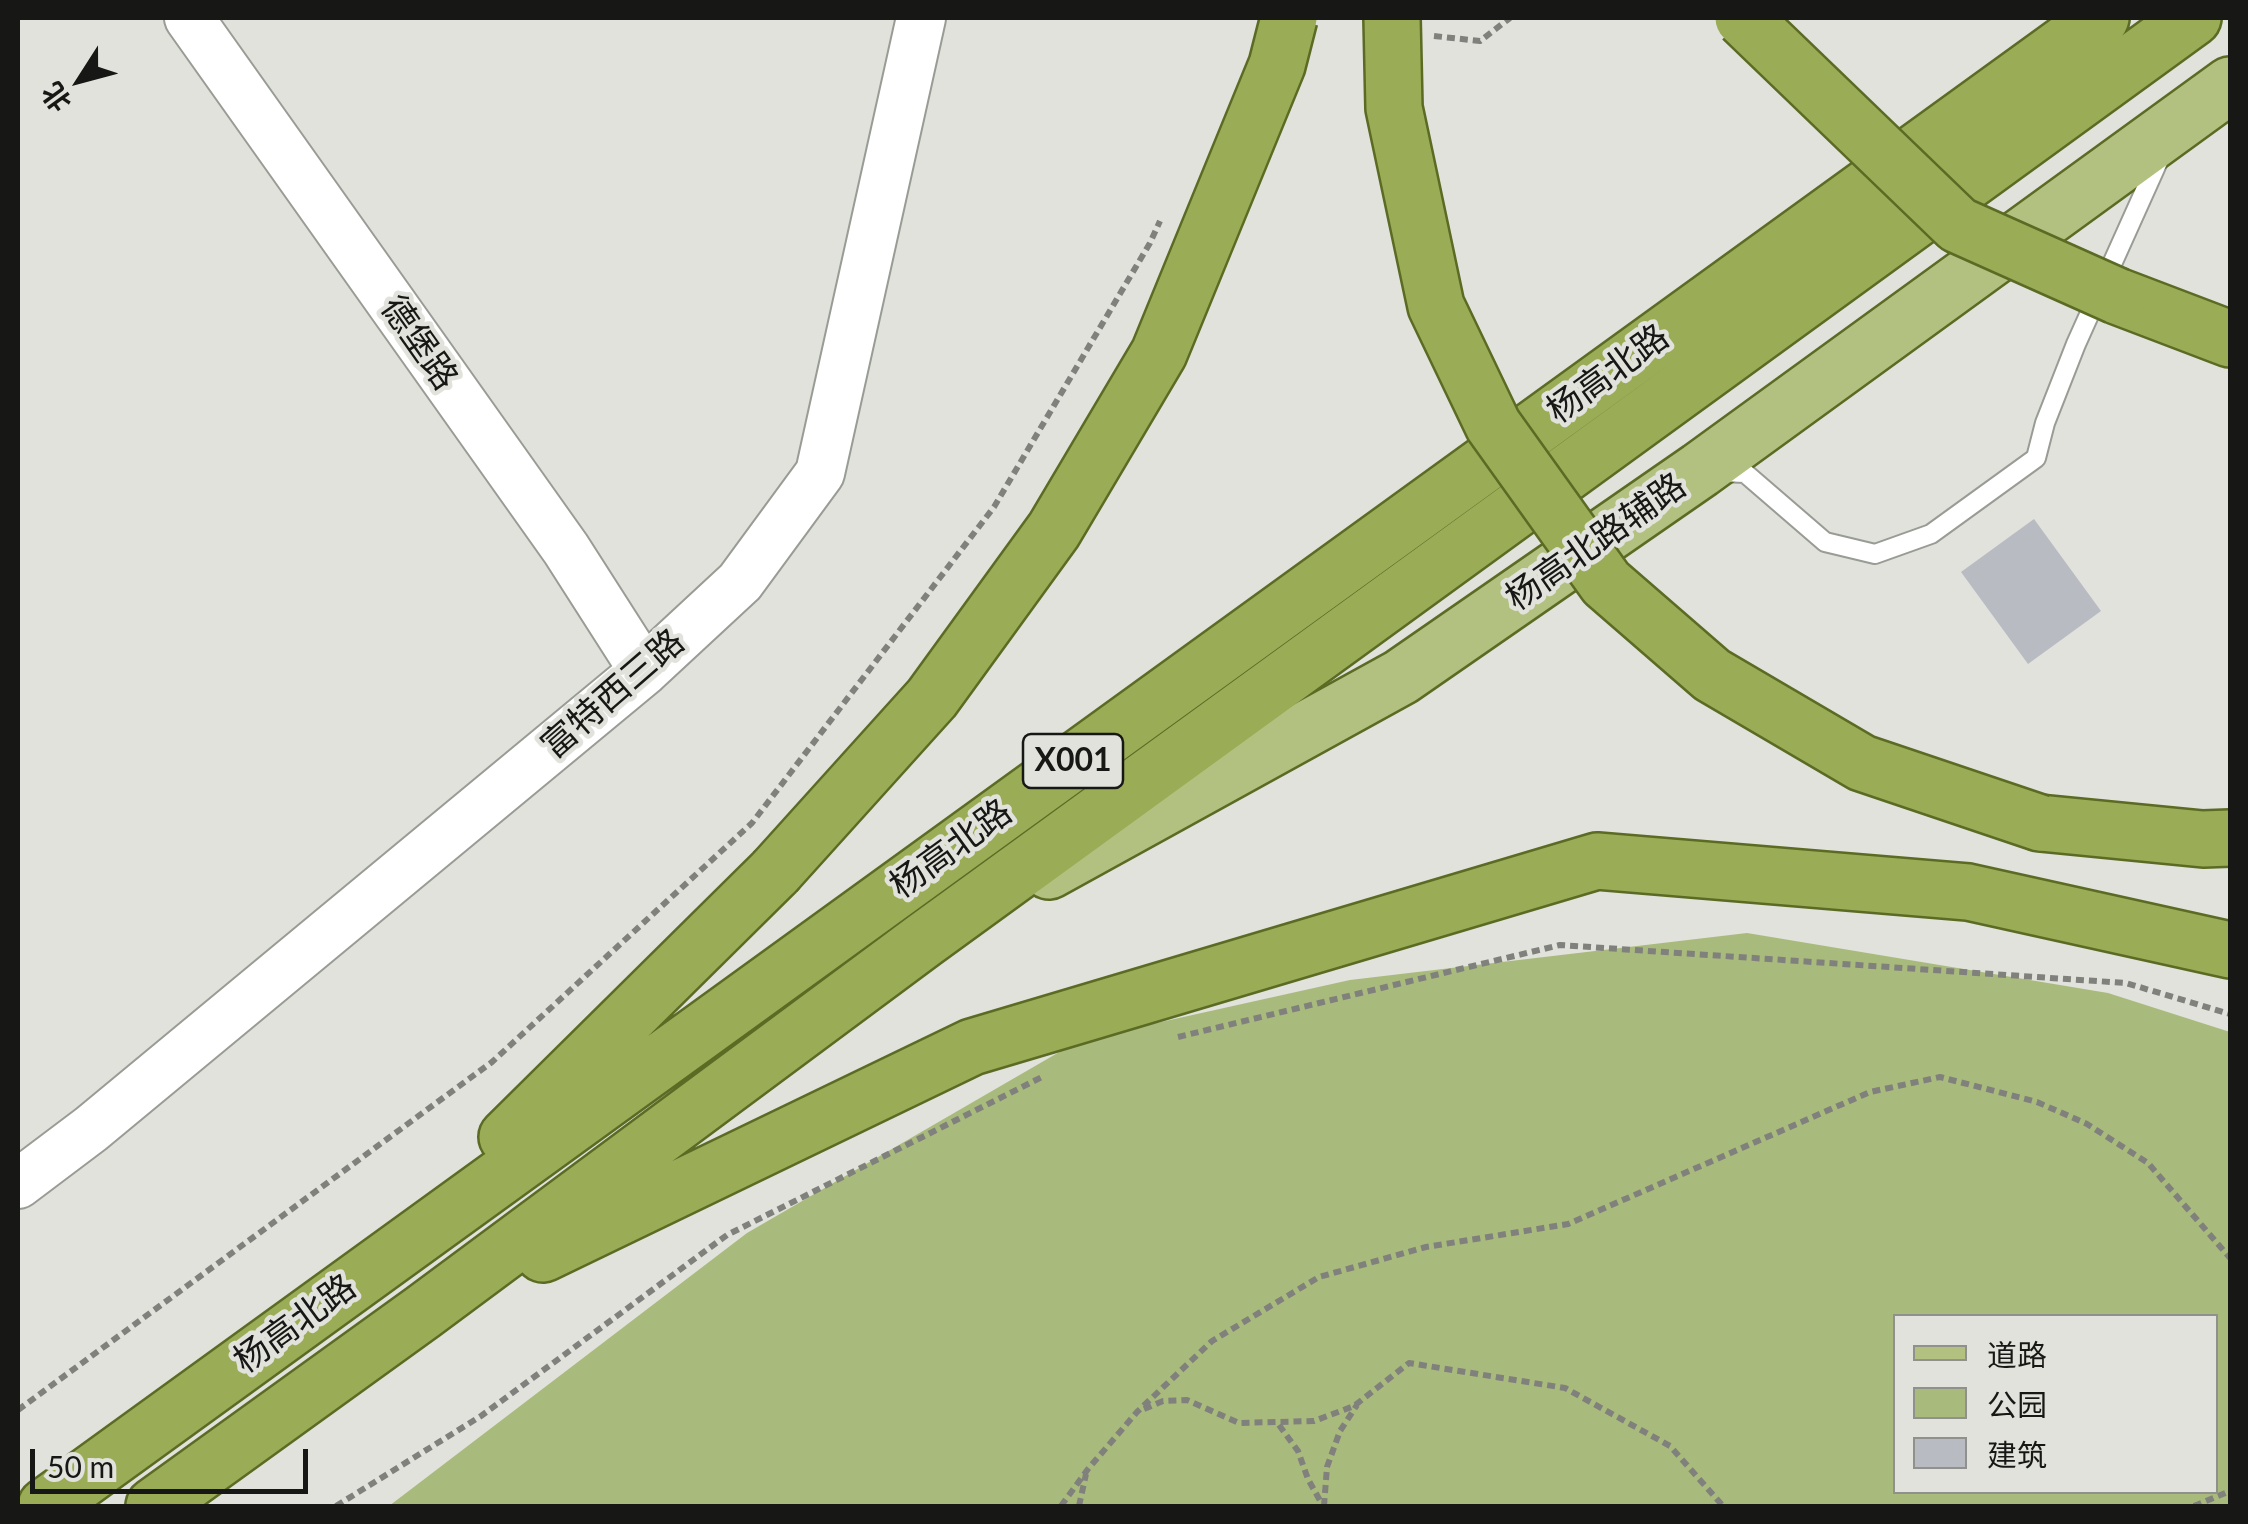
<!DOCTYPE html>
<meta charset="utf-8">
<style>
body{margin:0}
#map{position:relative;width:2248px;height:1524px;overflow:hidden;background:#e0e2db;font-family:Lato,"Noto Sans SC",sans-serif}
canvas{display:block}
.frame{position:absolute;inset:0;border:20px solid #171816;pointer-events:none}
.legend{position:absolute;left:1893px;top:1314px;width:325px;height:180px;box-sizing:border-box;background:#e0e2db;border:2px solid #90918c;margin:0;padding:12px 18px;list-style:none;font-size:30px;color:#171816}
.legend li{display:flex;align-items:center;gap:20px;height:50px}
.legend b{width:50px;border:2px solid #90918c}
.north{position:absolute;left:30px;top:30px;width:100px;height:100px;-webkit-text-stroke:8px #e0e2db;paint-order:stroke;rotate:234deg;font-size:28px;font-weight:700;line-height:40px;text-align:center;color:#171816}
.north::after{content:'';display:block;margin:auto;width:35px;height:45px;background:#171816;clip-path:polygon(50% 0,100% 100%,50% 72%,0 100%)}
.scale{position:absolute;left:30px;top:1449px;width:278px;height:45px;box-sizing:border-box;border:5px solid #171816;border-top:0;padding-left:12px;font-size:30px;line-height:35px;white-space:nowrap;color:#171816;-webkit-text-stroke:8px #e0e2db;paint-order:stroke}
</style>
<div id="map">
<canvas width="2248" height="1524"></canvas>
<div class="frame"></div>
<ul class="legend">
<li><b style="height:12px;background:#b3c180"></b>道路</li>
<li><b style="height:28px;background:#a9ba7d"></b>公园</li>
<li><b style="height:28px;background:#b8bbc2"></b>建筑</li>
</ul>
<div class="north">北</div>
<div class="scale">50 m</div>
</div>
<script>
const g = document.querySelector('canvas').getContext('2d');
g.lineJoin = 'round';
function fillPath(path, color) { g.fillStyle = color; g.fill(path, 'evenodd'); }
const shape = rows => new Path2D(rows.map(r => 'M' + r).join(''));
function strokePath(path, color, width, dash) { g.strokeStyle = color; g.lineWidth = width; g.lineCap = dash ? 'butt' : 'round'; g.setLineDash(dash || []); g.stroke(path); }
function label(font, color, halo, rows, align = 'center') {
  g.font = font + ' Lato,"Noto Sans SC",sans-serif'; g.lineWidth = 9; g.setLineDash([]); g.textBaseline = 'middle'; g.strokeStyle = halo; g.fillStyle = color; for (const [text, x, y, turn = 0] of rows) {
    g.save(); g.translate(x, y); g.rotate((+turn || 0) * Math.PI / 180); g.textAlign = isNaN(turn) ? turn : align; if (halo) g.strokeText(text, 0, 0); g.fillText(text, 0, 0); g.restore();
  }
}
fillPath(shape([
 [1747,933,2108,993,2230,1032,2230,1506,389,1506,747,1233,1080,1040,1350,980],
 [1896,1316,2216,1316,2216,1492,1896,1492]
]), '#a9ba7d');
fillPath(shape([
 [2034,519,2101,611,2028,664,1961,572]
]), '#b8bbc2');
const service = shape([
 [1720,472,1745,473,1825,542,1875,554,1931,534,2036,458,2045,423,2076,344,2161,155]
]);
const tertiary = shape([
 [189,18,566,549,644,671],
 [18,1184,91,1129,644,671,740,582,820,473,921,18]
]);
const primary = shape([
 [1049,871,1401,677,1700,470,2230,85]
]);
const trunk = shape([
 [2117,296,2230,339],
 [2040,823,2203,839,2230,838],
 [507,1137,775,872],
 [543,1254,972,1047,1597,861,1968,892,2230,950],
 [46,1506,2101,18],
 [154,1506,423,1312,924,940,2193,18]
]);
strokePath(service, '#999c95', 22);
strokePath(tertiary, '#999c95', 52);
strokePath(primary, '#5b6b24', 60);
strokePath(trunk, '#5b6b24', 60);
strokePath(shape([
 [1434,36,1480,41,1510,18],
 [1178,1037,1560,945,2126,983,2230,1014],
 [1144,1409,1163,1401,1187,1400,1239,1423,1314,1421,1354,1406,1409,1363,1565,1388,1670,1446,1723,1506],
 [18,1410,492,1062,752,823,994,507,1150,243,1160,221],
 [1279,1425,1298,1451,1308,1479,1323,1506],
 [336,1506,481,1416,727,1235,1042,1077],
 [1061,1506,1088,1469,1137,1412,1212,1341,1319,1277,1426,1247,1568,1224,1870,1092,1940,1077,2037,1102,2087,1124,2148,1163,2230,1258],
 [1079,1506,1086,1474],
 [1324,1506,1327,1467,1340,1431,1357,1405],
 [2194,1506,2230,1491]
]), '#80817c', 6, [8, 5]);
strokePath(service, '#fff', 18);
strokePath(tertiary, '#fff', 48);
strokePath(primary, '#b3c180', 55);
strokePath(trunk, '#9aac56', 55);
const trunkBridge = shape([
 [1392,18,1394,108,1436,306,1493,425,1606,583,1712,675,1862,763,2040,823],
 [1743,18,1958,225,2117,296],
 [775,872,932,698,1054,530,1159,353,1277,65,1289,18]
]);
strokePath(trunkBridge, '#5b6b24', 60, []);
strokePath(trunkBridge, '#9aac56', 55);
for (const [x, y, w] of [
 [1073,761,100]
]) { const box = new Path2D(); box.roundRect(x - w / 2, y - 27, w, 54, 8); g.fillStyle = '#e0e2db'; g.fill(box); strokePath(box, '#171816', 2.5); }
label('bold 32px', '#171816', null, [
 ["X001",1073,761]
]);
label('35px', '#171816', '#e0e2db', [
 ["德堡路",419,343,55],
 ["杨高北路",1608,374,-36],
 ["杨高北路辅路",1596,542,-35],
 ["富特西三路",613,694,-41],
 ["杨高北路",951,849,-36],
 ["杨高北路",295,1324,-36]
]);
</script>
